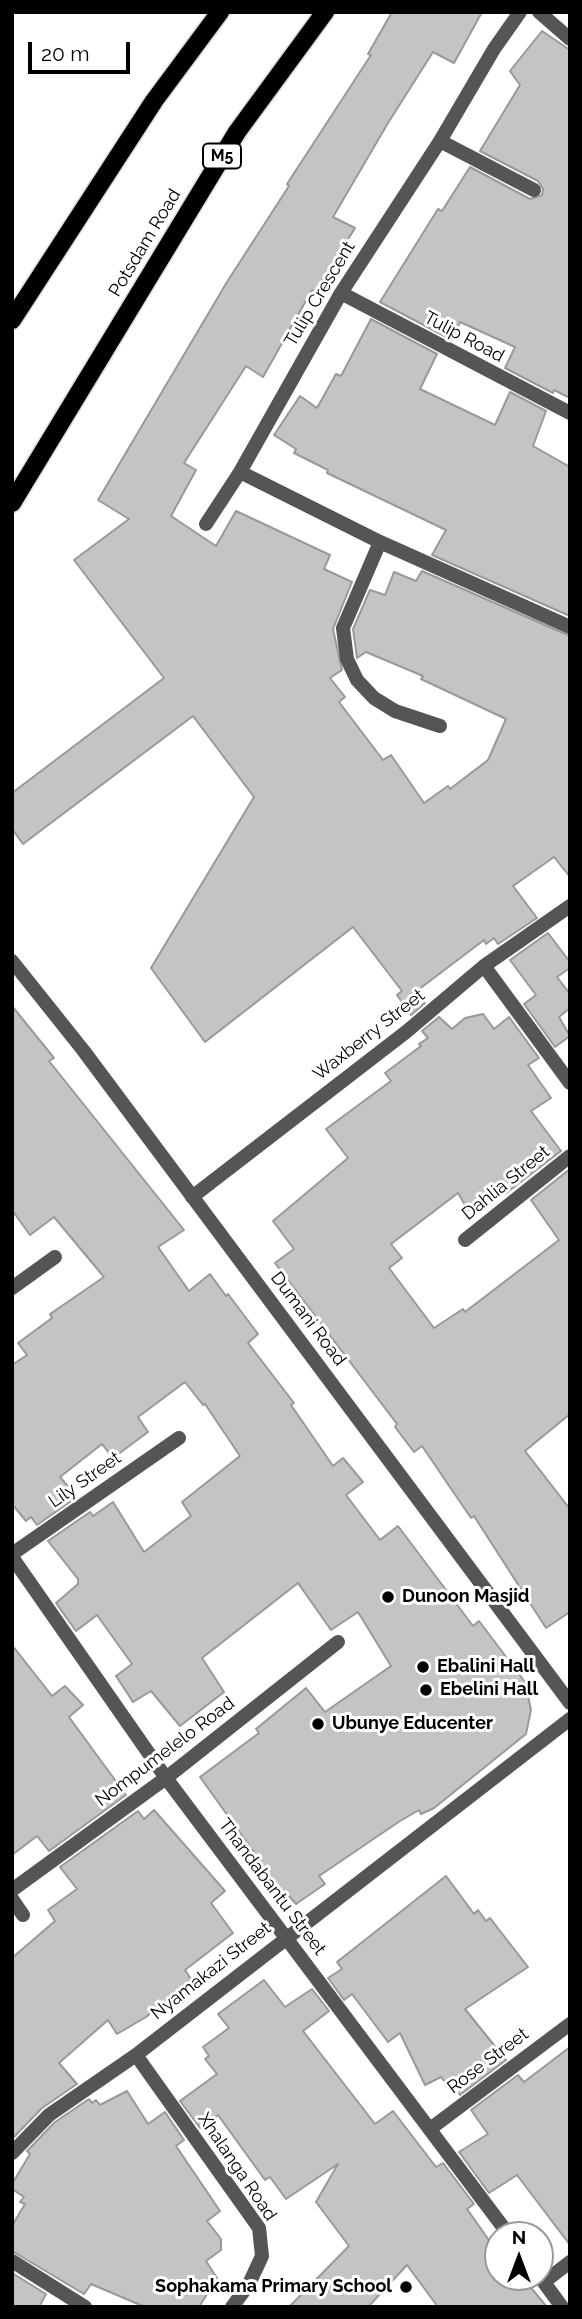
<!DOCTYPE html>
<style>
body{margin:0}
#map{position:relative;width:582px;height:2319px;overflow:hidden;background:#fff;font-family:Raleway,sans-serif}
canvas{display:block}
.frame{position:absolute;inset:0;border:14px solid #000;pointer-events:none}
.north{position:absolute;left:484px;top:2221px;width:70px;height:70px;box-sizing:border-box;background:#fff;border:2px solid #999;border-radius:50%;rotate:0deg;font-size:19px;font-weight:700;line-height:28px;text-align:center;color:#000}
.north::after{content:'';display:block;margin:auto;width:24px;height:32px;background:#000;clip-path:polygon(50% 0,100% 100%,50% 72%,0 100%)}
.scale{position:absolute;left:28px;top:42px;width:102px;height:32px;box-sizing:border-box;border:4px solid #000;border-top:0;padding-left:9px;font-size:21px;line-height:24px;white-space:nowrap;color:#000;-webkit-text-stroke:5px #fff;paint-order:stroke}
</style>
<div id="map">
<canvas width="582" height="2319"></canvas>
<div class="frame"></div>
<div class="north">N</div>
<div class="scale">20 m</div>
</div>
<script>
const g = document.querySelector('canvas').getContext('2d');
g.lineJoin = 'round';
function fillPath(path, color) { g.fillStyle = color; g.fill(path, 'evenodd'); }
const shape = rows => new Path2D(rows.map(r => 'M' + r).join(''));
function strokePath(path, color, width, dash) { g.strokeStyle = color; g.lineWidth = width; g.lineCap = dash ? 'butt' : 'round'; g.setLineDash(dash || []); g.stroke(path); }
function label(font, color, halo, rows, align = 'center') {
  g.font = font + ' Raleway,sans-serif'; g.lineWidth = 6; g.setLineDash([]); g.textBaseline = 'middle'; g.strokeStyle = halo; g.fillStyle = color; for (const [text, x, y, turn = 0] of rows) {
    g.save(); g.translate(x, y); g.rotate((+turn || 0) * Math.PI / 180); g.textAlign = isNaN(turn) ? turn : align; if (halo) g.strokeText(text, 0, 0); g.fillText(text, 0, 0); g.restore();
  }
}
const building = shape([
 [392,12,482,12,454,63,433,52,388,123,333,217,355,228,315,292,312,290,263,377,246,366,184,463,196,470,171,516,216,546,236,511,330,555,324,569,352,582,333,629,342,670,330,678,345,697,339,702,383,760,391,755,424,803,448,786,450,789,488,760,506,719,421,679,423,676,366,652,357,658,353,629,370,590,385,595,394,572,416,581,422,571,570,636,570,877,554,857,513,886,537,918,498,944,494,938,486,944,484,940,414,993,425,1003,411,1015,397,995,402,991,353,927,205,1042,151,968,254,797,193,716,23,844,12,829,12,793,164,678,74,560,129,519,98,500,227,282,289,186,287,184,371,55,368,54,392,12],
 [542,31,570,50,570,398,554,390,553,393,505,368,515,347,460,322,452,340,380,302,438,209,442,211,470,167,530,199,542,195,543,189,538,181,480,151,520,85,510,71,542,31],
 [371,319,437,354,420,389,495,425,510,392,546,411,533,446,570,467,570,616,432,555,446,530,327,473,328,470,294,453,296,449,274,435,300,396,317,408,336,374,341,376,371,319],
 [548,933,570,962,570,968,557,977,570,994,570,1008,559,1017,570,1036,555,1047,524,1004,536,995,510,960,548,933],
 [12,1006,54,1058,49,1061,184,1230,158,1247,189,1291,210,1274,226,1296,228,1294,258,1334,248,1343,294,1403,291,1405,333,1466,343,1458,363,1482,346,1495,380,1540,398,1526,473,1626,479,1621,525,1682,531,1710,526,1734,434,1808,421,1814,419,1810,400,1821,319,1876,325,1884,296,1904,288,1895,286,1897,200,1777,259,1733,256,1729,306,1688,325,1712,391,1666,358,1612,331,1630,298,1583,202,1658,224,1692,180,1726,151,1691,133,1702,116,1676,132,1664,97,1615,76,1631,56,1603,78,1584,78,1579,48,1541,90,1512,93,1516,113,1502,144,1552,191,1516,182,1502,240,1456,205,1404,203,1405,185,1382,138,1417,148,1432,113,1458,102,1444,60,1477,77,1497,37,1525,31,1517,26,1521,12,1504,12,1365,27,1355,18,1343,52,1318,50,1314,104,1277,54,1217,30,1235,12,1210,12,1006],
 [483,1014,494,1029,509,1017,539,1058,528,1065,551,1098,531,1111,561,1151,505,1194,502,1190,468,1210,458,1193,391,1244,402,1258,389,1268,434,1328,463,1309,465,1312,559,1240,531,1200,570,1169,570,1414,525,1451,570,1509,570,1612,546,1628,474,1516,471,1518,422,1446,414,1452,395,1427,397,1424,275,1263,294,1249,273,1221,348,1158,326,1129,391,1081,385,1073,421,1046,419,1044,428,1038,422,1031,439,1017,452,1029,465,1018,483,1014],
 [12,1645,52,1696,65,1686,83,1705,69,1717,126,1795,49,1851,37,1836,12,1855,12,1645],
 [154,1810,225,1891,211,1903,233,1933,185,1970,191,1979,146,2017,117,2034,108,2020,59,2063,77,2084,42,2108,12,2139,12,1958,55,1921,48,1910,77,1889,60,1867,138,1811,144,1819,154,1810],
 [446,1876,474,1914,478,1910,486,1921,490,1918,528,1967,465,2009,506,2060,460,2095,452,2084,449,2087,441,2077,425,2085,400,2033,388,2042,352,1994,344,2000,328,1978,342,1969,337,1962,446,1876],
 [264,1980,285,2007,312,1989,329,2011,303,2031,375,2124,393,2111,436,2167,443,2163,474,2204,467,2209,498,2253,498,2277,522,2277,547,2307,438,2307,407,2265,368,2307,289,2307,349,2246,316,2202,338,2164,286,2199,270,2177,265,2180,218,2115,200,2128,180,2101,217,2074,205,2059,209,2056,203,2047,229,2028,218,2014,264,1980],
 [570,2047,570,2245,517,2175,489,2193,459,2152,488,2134,471,2110,518,2075,524,2082,570,2047],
 [127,2091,148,2124,165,2112,184,2140,176,2146,220,2211,207,2221,221,2239,221,2250,206,2261,217,2278,199,2307,145,2307,91,2284,84,2294,12,2251,12,2226,25,2204,20,2202,24,2197,12,2189,12,2184,30,2154,27,2151,55,2122,89,2099,92,2103,96,2100,100,2105,127,2091],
 [12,2273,46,2294,39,2307,12,2307,12,2273]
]);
fillPath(building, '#c4c4c4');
strokePath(building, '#999', 2);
const primary = shape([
 [12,320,154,101,220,12],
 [12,503,237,132,325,12]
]);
strokePath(primary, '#dbdbdb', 21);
strokePath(shape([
 [539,12,570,39],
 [440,141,534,190],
 [341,293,570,413],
 [240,472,380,542,570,627],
 [206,524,240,472,341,293,440,141,494,49,520,12],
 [380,542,343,628,347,659,357,680,374,698,395,711,440,726],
 [484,966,570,1083],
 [192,1197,406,1032,484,966,570,906],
 [465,1240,570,1156],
 [12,1288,55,1257],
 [12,1554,179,1438],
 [12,1557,166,1778,509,2235],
 [12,1890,166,1778,338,1642],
 [12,1899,23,1915],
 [136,2055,259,2228,262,2256,249,2284,232,2307],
 [430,2129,570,2024],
 [12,2153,49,2115,136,2055,570,1719],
 [12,2261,85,2307],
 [540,2277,562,2307],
 [544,2282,570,2262]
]), '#555', 14);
strokePath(shape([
 [12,961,83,1050,570,1703]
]), '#555', 14);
strokePath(primary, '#000', 18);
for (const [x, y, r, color] of [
 [388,1597,7,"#000"],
 [423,1667,7,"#000"],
 [426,1690,7,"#000"],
 [318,1724,7,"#000"],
 [406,2287,7,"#000"]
]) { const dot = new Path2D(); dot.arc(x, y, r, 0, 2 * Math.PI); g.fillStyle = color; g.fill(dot); strokePath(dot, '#fff', 2.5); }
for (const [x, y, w] of [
 [222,156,38]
]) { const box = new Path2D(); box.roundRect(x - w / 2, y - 12.5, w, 25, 5); g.fillStyle = '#fff'; g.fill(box); strokePath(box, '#000', 2); }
label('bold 16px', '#000', null, [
 ["M5",222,156]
]);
label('18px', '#000', '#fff', [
 ["Potsdam Road",145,243,-59],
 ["Tulip Crescent",320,294,-59],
 ["Tulip Road",464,337,28],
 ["Waxberry Street",369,1035,-38],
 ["Dahlia Street",506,1183,-39],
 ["Dumani Road",308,1319,53],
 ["Lily Street",85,1480,-35],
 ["Nompumelelo Road",165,1752,-37],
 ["Thandabantu Street",272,1887,53],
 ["Nyamakazi Street",211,1971,-38],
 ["Rose Street",488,2061,-37],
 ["Xhalanga Road",237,2167,56]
]);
label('bold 18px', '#000', '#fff', [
 ["Dunoon Masjid",402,1597],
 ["Ebalini Hall",437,1667],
 ["Ebelini Hall",440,1690],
 ["Ubunye Educenter",332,1724],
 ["Sophakama Primary School",392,2287,"right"]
], 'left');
</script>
